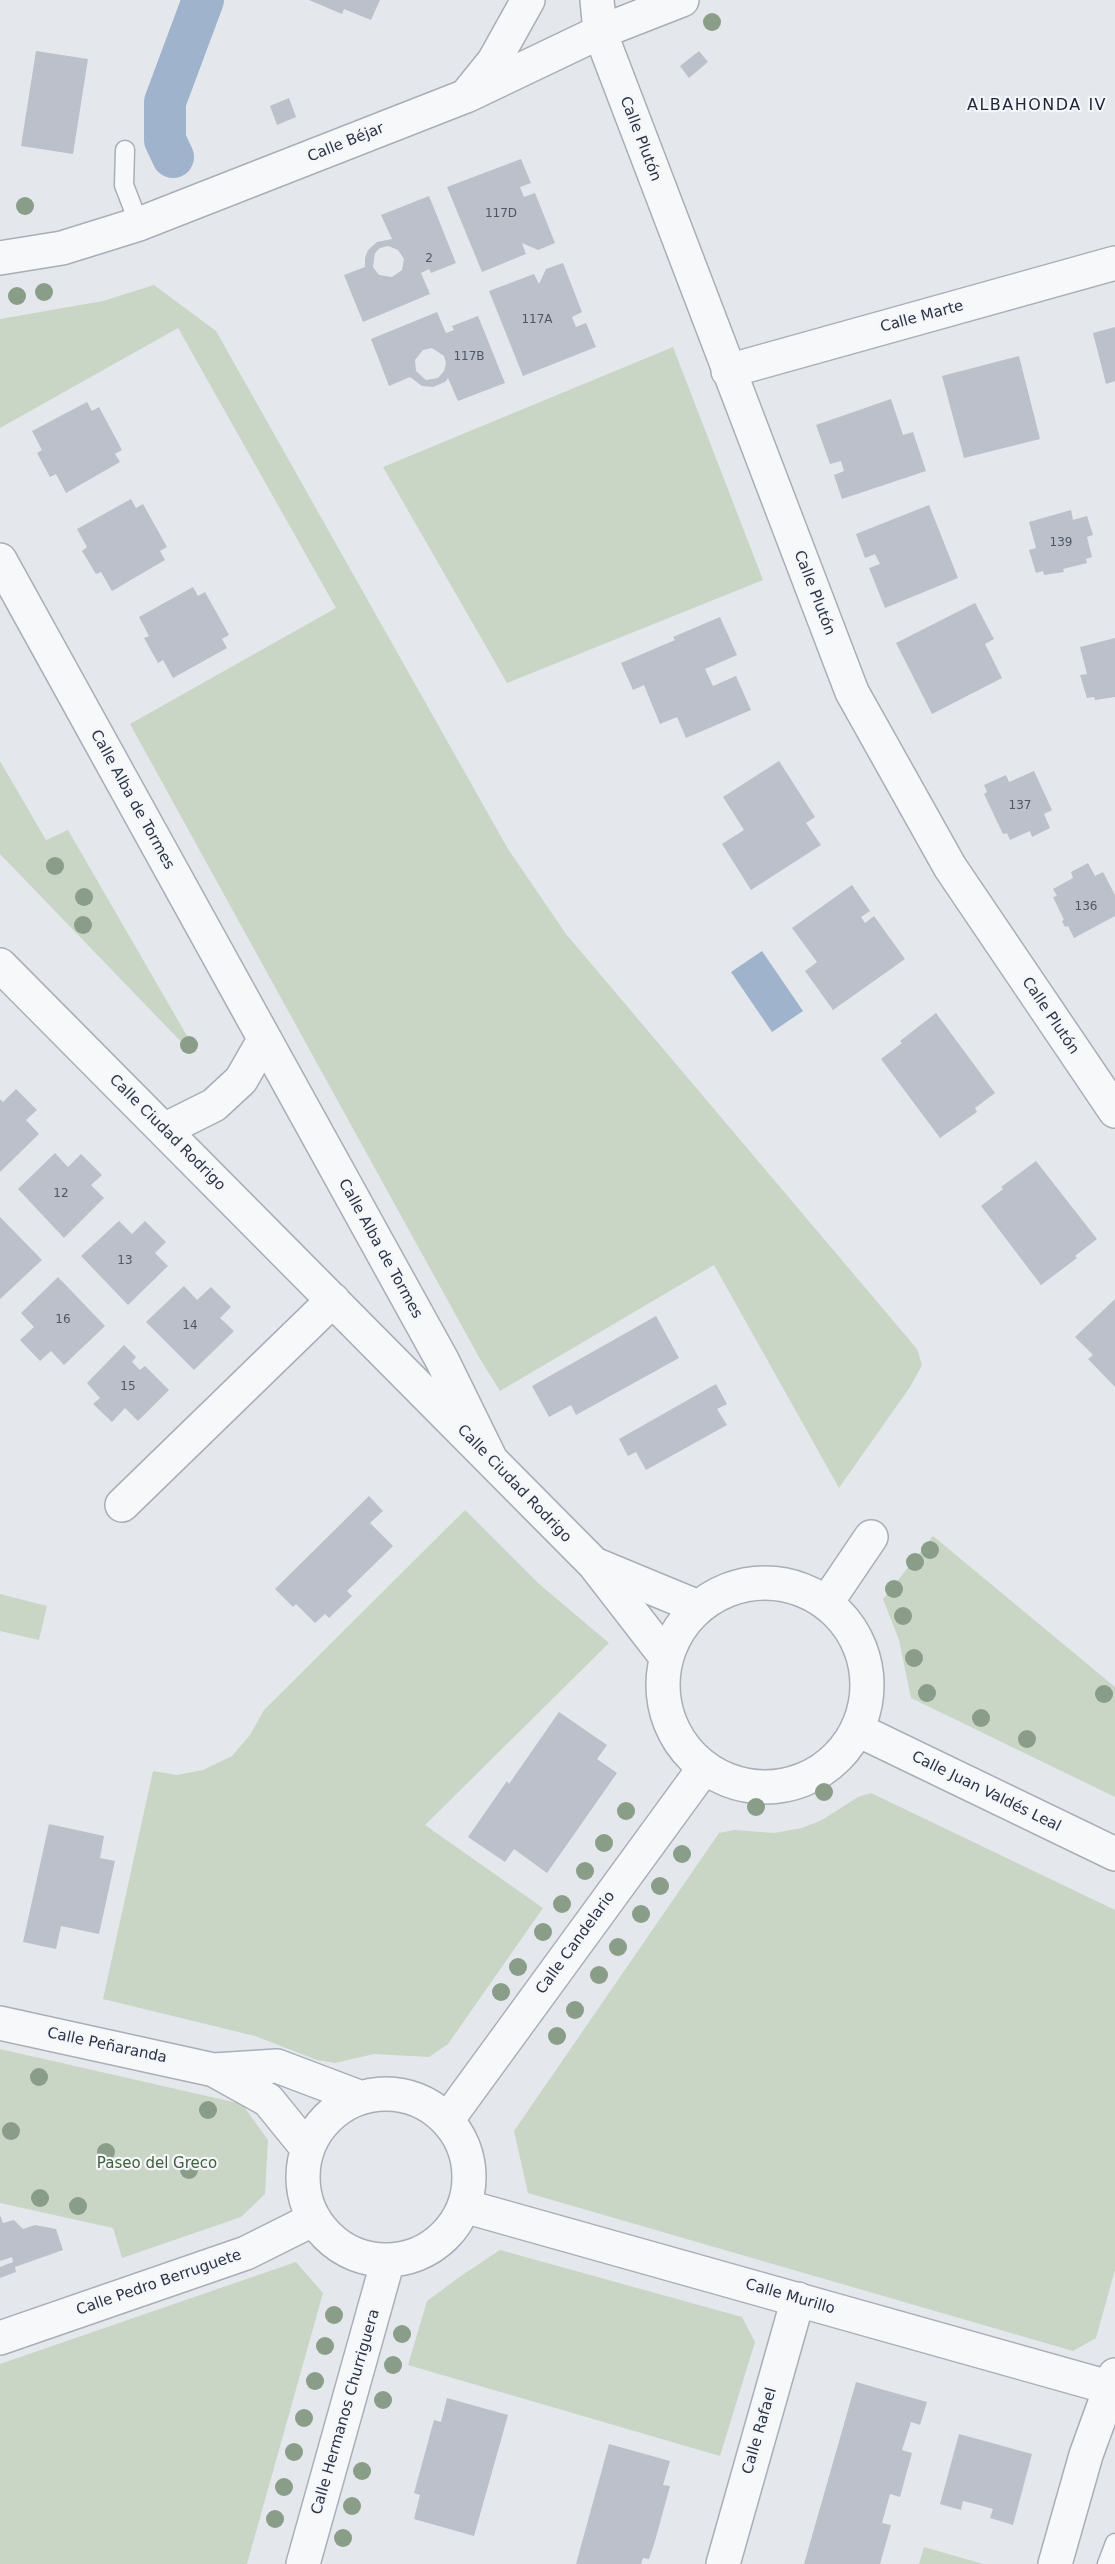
<!DOCTYPE html>
<meta charset="utf-8">
<style>
body{margin:0}
canvas{display:block;background:#e4e7ec}
</style>
<canvas width="1115" height="2564"></canvas>
<script>
const g = document.querySelector('canvas').getContext('2d');
g.lineJoin = 'round';
function fillPath(path, color) { g.fillStyle = color; g.fill(path, 'evenodd'); }
const shape = rows => new Path2D(rows.map(r => 'M' + r).join(''));
function strokePath(path, color, width, dash) { g.strokeStyle = color; g.lineWidth = width; g.lineCap = dash ? 'butt' : 'round'; g.setLineDash(dash || []); g.stroke(path); }
function label(font, color, halo, rows, align = 'center') {
  g.font = font + ' "DejaVu Sans",sans-serif'; g.lineWidth = 4.5; g.setLineDash([]); g.textBaseline = 'middle'; g.strokeStyle = halo; g.fillStyle = color; for (const [text, x, y, turn = 0] of rows) {
    g.save(); g.translate(x, y); g.rotate((+turn || 0) * Math.PI / 180); g.textAlign = isNaN(turn) ? turn : align; if (halo) g.strokeText(text, 0, 0); g.fillText(text, 0, 0); g.restore();
  }
}
fillPath(shape([
 [154,285,216,331,508,849,566,934,917,1349,922,1365,910,1387,839,1488,714,1265,500,1391,480,1359,130,724,336,608,178,328,0,428,0,319,103,301],
 [673,347,763,580,507,683,383,467],
 [0,761,46,840,68,830,194,1048,190,1051,0,854],
 [465,1510,538,1583,609,1643,425,1825,543,1908,448,2044,429,2057,374,2054,335,2063,317,2060,255,2036,103,1999,153,1771,177,1775,203,1770,232,1756,250,1735,264,1710],
 [933,1536,1115,1687,1115,1797,911,1698,899,1640,883,1599],
 [0,1594,47,1606,39,1640,0,1631],
 [871,1793,1115,1910,1115,2270,1096,2338,1073,2351,528,2193,514,2131,719,1833,734,1830,774,1833,802,1828,822,1820,858,1797],
 [0,2049,242,2104,268,2140,265,2194,241,2217,122,2258,113,2228,0,2203],
 [500,2250,742,2317,755,2342,720,2456,408,2365,427,2301,461,2276],
 [296,2262,323,2293,247,2564,0,2564,0,2364],
 [924,2547,983,2564,919,2564]
]), '#c9d6c5');
fillPath(shape([
 [762,951,803,1011,772,1032,731,972]
]), '#9fb4cc');
strokePath(shape([
 [173,157,165,140,165,102,203,0]
]), '#9fb4cc', 42);
fillPath(shape([
 [309,0,380,0,371,20,344,9,342,14],
 [36,51,88,59,73,154,21,146],
 [699,51,708,62,689,78,680,66],
 [289,98,296,117,277,125,270,106],
 [521,159,531,183,520,187,524,197,535,193,555,243,538,250,522,243,526,254,482,272,447,187],
 [429,196,456,263,431,273,429,269,421,273,430,294,363,322,344,275,365,267,365,258,368,250,377,242,392,239,381,215],
 [388,246,398,250,404,259,402,270,392,277,379,275,373,267,375,253,380,248],
 [563,263,582,312,572,317,576,327,586,323,596,347,523,376,489,291,534,274,539,284,546,269],
 [437,312,446,333,454,330,452,326,478,316,505,383,458,401,448,378,445,382,433,387,422,386,410,377,389,386,371,339],
 [432,348,444,356,446,363,444,371,438,378,426,380,416,371,415,360,423,350],
 [1115,327,1115,381,1106,384,1093,333],
 [1019,356,1040,439,964,458,942,376],
 [891,399,903,435,913,432,926,471,842,499,834,475,844,471,841,461,830,464,816,425],
 [87,402,92,411,99,407,122,450,115,454,120,462,66,493,56,474,50,477,37,453,42,450,32,431],
 [131,499,136,508,143,504,167,547,160,551,165,560,112,591,101,572,96,574,82,551,87,547,77,529],
 [929,505,958,578,885,608,869,568,880,564,875,554,865,558,856,534],
 [1071,510,1073,520,1087,516,1093,535,1087,537,1092,557,1086,559,1087,563,1063,569,1064,572,1044,575,1043,571,1036,573,1029,550,1036,548,1029,522],
 [193,587,198,596,205,592,229,635,222,639,227,648,173,678,163,660,158,663,144,638,149,636,139,617],
 [975,603,994,639,985,644,1002,678,932,714,896,643],
 [720,617,737,655,705,669,713,686,736,676,751,710,686,738,677,717,660,724,644,685,633,690,621,663,675,640,673,637],
 [1115,638,1115,697,1095,700,1094,697,1087,698,1080,675,1087,674,1080,647],
 [779,761,815,817,806,823,821,845,751,890,722,844,744,830,723,797],
 [1034,771,1052,810,1044,814,1050,828,1032,837,1030,831,1010,840,1007,833,1003,834,984,794,987,792,984,785,1006,775,1009,782],
 [1088,863,1095,876,1103,872,1115,895,1115,916,1074,938,1068,926,1065,927,1062,921,1064,920,1053,897,1057,896,1053,889,1073,878,1071,872],
 [852,885,870,911,861,917,865,923,874,916,905,959,833,1010,805,971,817,962,792,928],
 [936,1013,995,1093,975,1108,977,1112,940,1138,881,1059,902,1043,900,1041],
 [16,1089,37,1110,26,1120,39,1134,0,1172,0,1099,3,1102],
 [55,1153,68,1167,81,1154,102,1175,91,1185,104,1198,64,1238,18,1189],
 [1036,1161,1097,1239,1075,1256,1077,1258,1041,1285,981,1206,1003,1189,1001,1187],
 [0,1217,42,1260,0,1299],
 [119,1221,132,1234,145,1221,166,1242,155,1253,168,1266,128,1305,81,1256],
 [58,1277,105,1326,64,1365,51,1351,40,1361,20,1340,34,1327,21,1313],
 [184,1286,197,1300,211,1287,231,1307,220,1318,234,1331,194,1370,146,1322],
 [1115,1299,1115,1387,1088,1359,1093,1355,1075,1337],
 [656,1316,679,1358,576,1415,571,1405,549,1417,532,1386],
 [124,1345,136,1357,132,1362,140,1370,145,1366,169,1390,138,1421,125,1408,112,1422,93,1404,100,1398,87,1383],
 [716,1384,727,1404,717,1409,727,1425,646,1470,636,1452,628,1456,619,1439],
 [369,1496,383,1511,370,1523,393,1546,347,1591,352,1596,329,1618,325,1614,315,1623,296,1604,293,1607,275,1589],
 [559,1712,607,1745,597,1759,617,1773,547,1873,514,1849,505,1862,468,1837,507,1781,509,1784],
 [49,1824,104,1836,100,1858,115,1861,99,1934,61,1926,56,1949,23,1942],
 [0,2215,3,2223,14,2220,23,2229,35,2225,56,2229,63,2250,15,2267,16,2272,0,2278,0,2267,13,2262,12,2257,0,2261],
 [856,2382,927,2402,920,2425,911,2422,902,2450,912,2453,900,2497,890,2494,882,2523,891,2525,880,2564,804,2564],
 [447,2398,508,2415,474,2536,414,2519,420,2495,414,2493,434,2420,441,2422],
 [959,2434,1032,2454,1013,2525,990,2518,993,2509,979,2505,963,2501,961,2510,940,2504],
 [609,2444,670,2461,663,2485,670,2486,655,2541,649,2559,643,2558,641,2564,576,2564]
]), '#bbc0ca');
const lane = shape([
 [125,150,124,185,139,224],
 [1107,2564,1115,2543]
]);
const street = shape([
 [597,0,600,32,852,692,950,867,1115,1111],
 [469,92,494,61,528,0],
 [0,258,62,248,139,224,466,96,600,32,682,0],
 [728,371,1115,263],
 [0,560,442,1360,491,1460],
 [0,965,594,1564,666,1657],
 [164,1130,214,1105,241,1080,264,1040],
 [122,1505,333,1300],
 [594,1564,698,1607],
 '663 1685a102 102 0 1 1 204 0a102 102 0 1 1-204 0Z',
 [827,1602,871,1537],
 [858,1730,1115,1854],
 [0,2023,214,2070,277,2066,359,2097],
 [214,2070,268,2100,307,2148],
 '303 2177a83 83 0 1 1 166 0a83 83 0 1 1-166 0Z',
 [448,2119,704,1768],
 [464,2206,1115,2389],
 [0,2338,246,2253,314,2219],
 [303,2564,388,2260],
 [723,2564,798,2299],
 [1055,2564,1086,2455,1115,2375]
]);
strokePath(lane, '#a9aeb7', 21);
strokePath(street, '#a9aeb7', 36);
strokePath(lane, '#f7f8fa', 18);
strokePath(street, '#f7f8fa', 33);
g.fillStyle = '#899d89';
for (const [x, y] of [
 [712,22],
 [25,206],
 [44,292],
 [17,296],
 [55,866],
 [84,897],
 [83,925],
 [189,1045],
 [930,1550],
 [915,1562],
 [894,1589],
 [903,1616],
 [914,1658],
 [927,1693],
 [1104,1694],
 [981,1718],
 [1027,1739],
 [824,1792],
 [756,1807],
 [626,1811],
 [604,1843],
 [682,1854],
 [585,1871],
 [660,1886],
 [562,1904],
 [641,1914],
 [543,1932],
 [618,1947],
 [518,1967],
 [599,1975],
 [501,1992],
 [575,2010],
 [557,2036],
 [39,2077],
 [208,2110],
 [11,2131],
 [106,2152],
 [189,2170],
 [40,2198],
 [78,2206],
 [334,2315],
 [402,2334],
 [325,2346],
 [393,2365],
 [315,2381],
 [383,2400],
 [304,2418],
 [294,2452],
 [362,2471],
 [284,2487],
 [352,2506],
 [275,2519],
 [343,2538]
]) { g.beginPath(); g.arc(x, y, 9, 0, 2 * Math.PI); g.fill(); }
label('12px', '#4f5766', null, [
 ["117D",501,214],
 ["2",429,259],
 ["117A",537,320],
 ["117B",469,357],
 ["139",1061,543],
 ["137",1020,806],
 ["136",1086,907],
 ["12",61,1194],
 ["13",125,1261],
 ["16",63,1320],
 ["14",190,1326],
 ["15",128,1387]
]);
label('15px', '#2b3445', '#f4f6f9', [
 ["Calle Plutón",640,139,69],
 ["Calle Béjar",346,143,-22],
 ["Calle Marte",922,317,-15],
 ["Calle Plutón",814,593,69],
 ["Calle Alba de Tormes",132,800,61],
 ["Calle Plutón",1050,1016,56],
 ["Calle Ciudad Rodrigo",167,1133,45],
 ["Calle Alba de Tormes",380,1249,61],
 ["Calle Ciudad Rodrigo",514,1484,46],
 ["Calle Juan Valdés Leal",986,1792,26],
 ["Calle Candelario",576,1943,-54],
 ["Calle Peñaranda",107,2046,12],
 ["Calle Pedro Berruguete",159,2283,-19],
 ["Calle Murillo",790,2297,16],
 ["Calle Hermanos Churriguera",346,2412,-74],
 ["Calle Rafael",760,2431,-74]
]);
label('15px', '#3f6138', '#f4f6f9', [
 ["Paseo del Greco",157,2164]
]);
g.letterSpacing = '1.5px';
label('16px', '#1d2536', '#f4f6f9', [
 ["ALBAHONDA IV",1037,106]
]);
g.letterSpacing = '0px';
</script>
